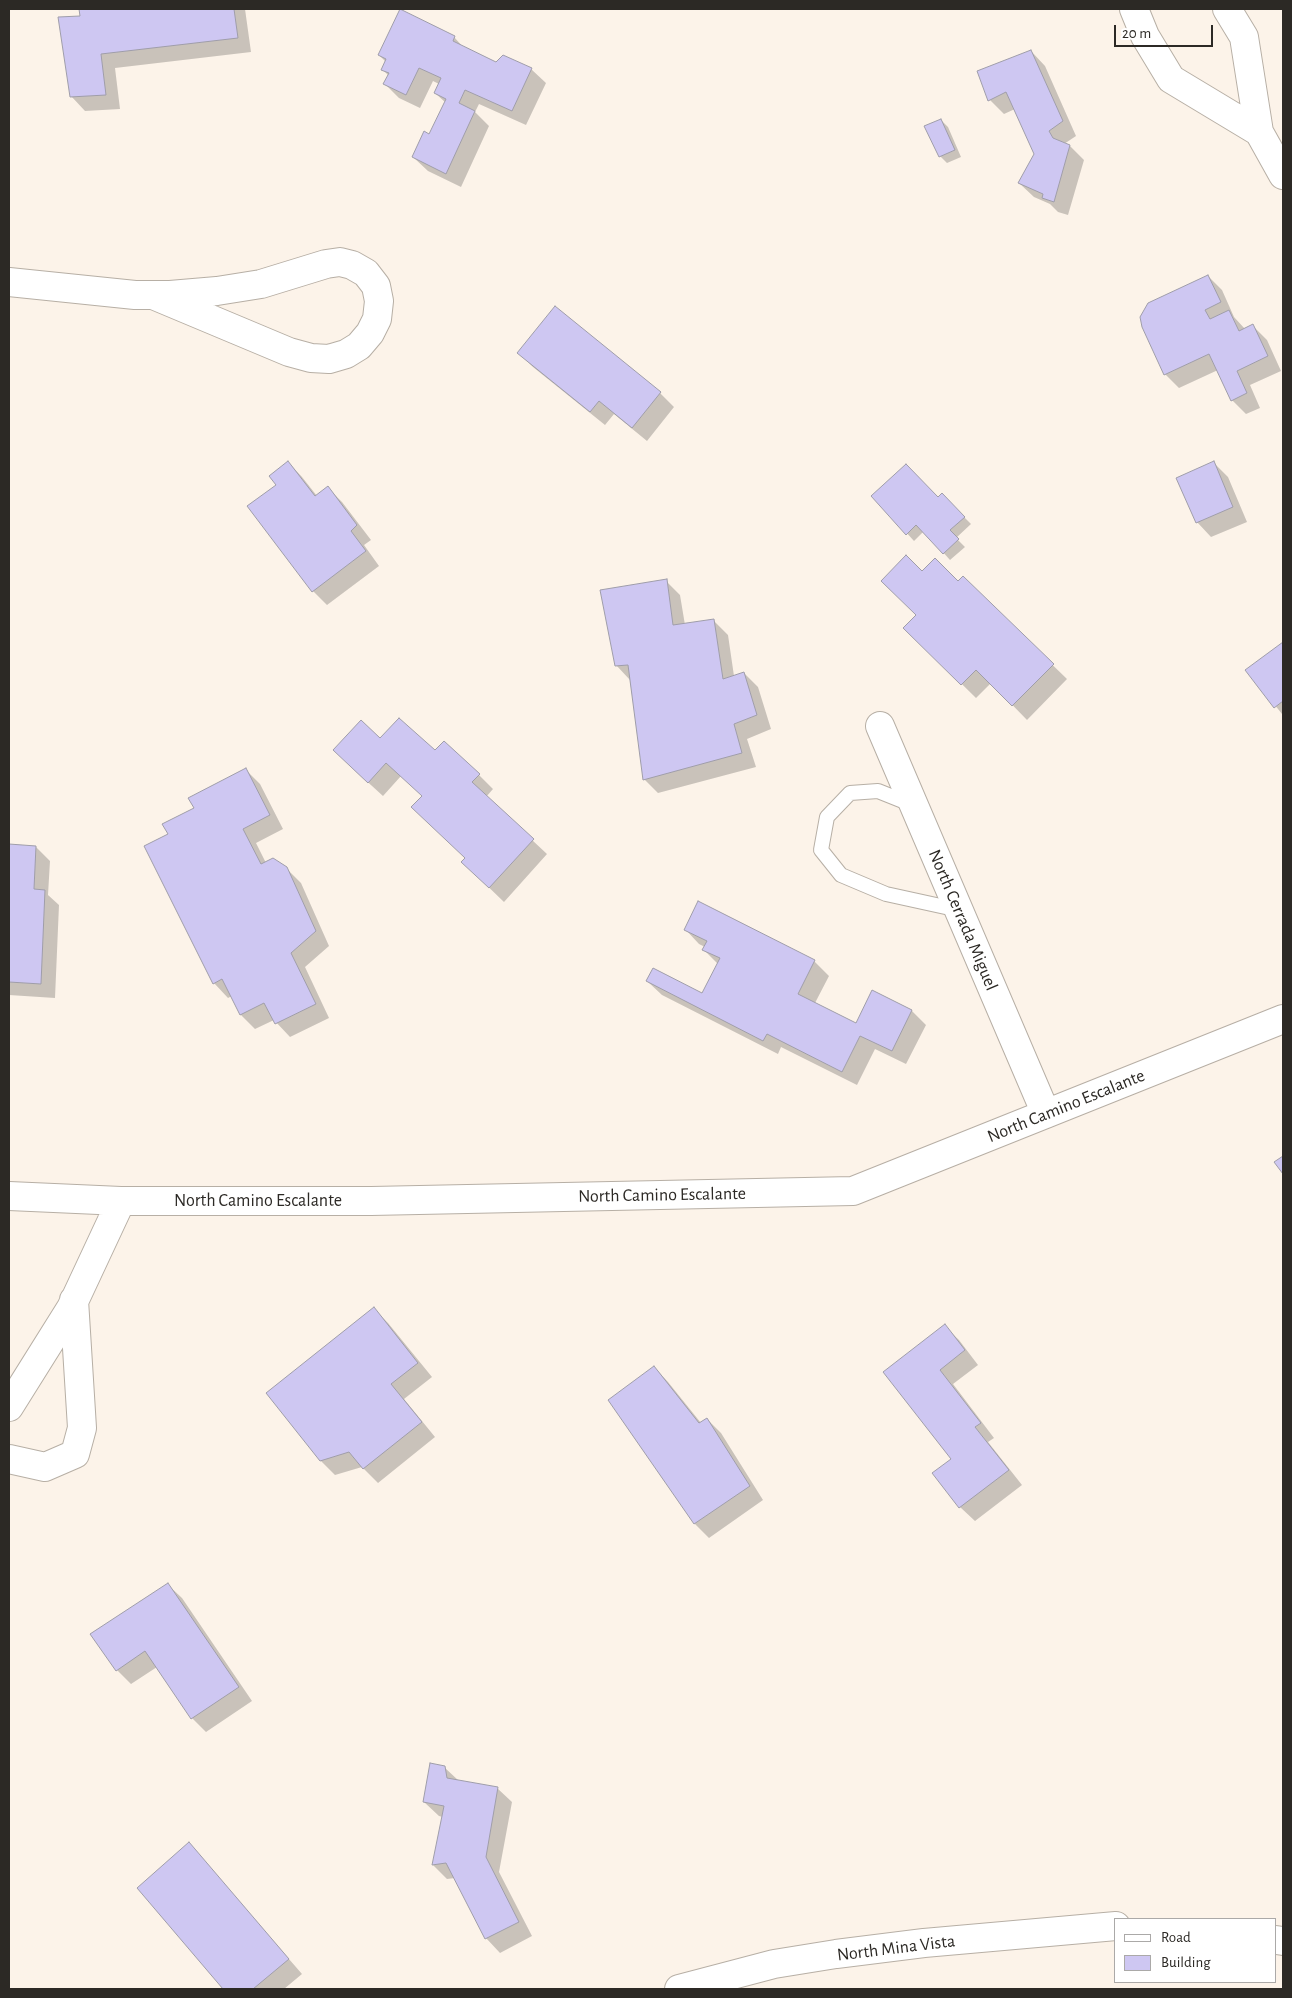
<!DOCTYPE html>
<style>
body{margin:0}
#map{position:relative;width:1292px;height:1998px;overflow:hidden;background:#fcf3e9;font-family:"Alegreya Sans",sans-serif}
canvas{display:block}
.frame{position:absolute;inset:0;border:10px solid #2c2925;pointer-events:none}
.legend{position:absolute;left:1114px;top:1918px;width:162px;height:65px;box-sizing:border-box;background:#fff;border:1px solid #aba9a8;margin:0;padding:6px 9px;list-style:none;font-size:15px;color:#2c2925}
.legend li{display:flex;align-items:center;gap:10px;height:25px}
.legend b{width:25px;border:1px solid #aba9a8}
.scale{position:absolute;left:1114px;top:25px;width:99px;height:22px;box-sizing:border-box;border:2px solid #2c2925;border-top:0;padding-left:6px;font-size:15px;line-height:18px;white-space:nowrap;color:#2c2925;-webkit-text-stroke:4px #fff;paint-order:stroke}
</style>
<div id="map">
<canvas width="1292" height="1998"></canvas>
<div class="frame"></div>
<ul class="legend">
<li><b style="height:6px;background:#fff"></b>Road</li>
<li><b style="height:14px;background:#cec7f2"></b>Building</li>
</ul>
<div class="scale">20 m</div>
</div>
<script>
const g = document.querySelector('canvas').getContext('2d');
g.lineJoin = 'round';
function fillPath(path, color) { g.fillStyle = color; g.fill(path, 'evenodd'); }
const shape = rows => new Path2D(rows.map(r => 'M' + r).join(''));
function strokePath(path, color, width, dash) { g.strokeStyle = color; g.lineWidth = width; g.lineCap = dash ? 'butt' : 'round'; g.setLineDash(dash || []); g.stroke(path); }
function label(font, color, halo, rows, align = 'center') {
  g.font = font + ' "Alegreya Sans",sans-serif'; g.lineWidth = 4; g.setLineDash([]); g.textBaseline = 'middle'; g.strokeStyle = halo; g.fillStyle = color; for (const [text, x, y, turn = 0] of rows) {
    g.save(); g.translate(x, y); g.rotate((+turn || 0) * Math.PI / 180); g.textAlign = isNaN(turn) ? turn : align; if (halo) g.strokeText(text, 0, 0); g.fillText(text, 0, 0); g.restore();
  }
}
fillPath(shape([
 [80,9,245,9,251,52,115,68,120,109,85,111,71,96,82,17],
 [454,37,464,48,496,64,531,69,546,83,526,125,479,104,475,112,489,126,461,187,428,171,413,157,430,136,446,103,435,93,439,84,433,81,420,108,399,98,385,84,389,76,382,69,386,62,379,55],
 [1031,51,1045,66,1076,136,1064,144,1070,146,1084,160,1068,215,1058,212,1050,204,1034,197,1019,183,1035,154,1015,109,1004,114,990,100,979,72],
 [941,120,948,127,961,157,947,163,940,156],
 [1208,276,1222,290,1234,317,1245,329,1253,326,1267,340,1281,371,1250,385,1260,408,1246,414,1232,400,1218,370,1179,388,1165,374],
 [519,353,660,393,674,407,647,441,614,414,605,425,533,367],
 [288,462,302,477,317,496,328,488,342,502,371,540,364,545,379,566,327,605,313,591,277,485],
 [1214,463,1228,477,1247,522,1211,537,1197,522],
 [942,495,971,524,956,538,965,547,950,560,924,531,914,541,873,496,938,499],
 [922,572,958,583,963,578,1067,679,1027,720,991,683,976,698,905,628,918,615],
 [666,581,680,595,685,625,714,621,728,635,734,676,744,673,758,687,771,729,747,739,756,767,658,793,644,779,630,680,616,665],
 [1283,643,1283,713,1282,714,1247,670],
 [380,740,435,752,479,775,493,789,486,797,547,854,504,902,477,876,466,858,423,796,401,776,383,796,349,765],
 [246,770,260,784,283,829,256,843,266,863,286,868,301,883,329,946,305,967,329,1018,290,1037,274,1020,255,1029,241,1015,232,996,228,998,214,983,146,847,169,835,195,809],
 [9,846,36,847,50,861,48,895,59,905,55,998,9,995],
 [698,903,814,961,829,976,815,1003,857,1025,873,992,912,1011,926,1025,906,1064,875,1049,857,1085,781,1047,778,1054,662,995,647,981,703,995,718,964,704,950,705,947,699,944,685,929],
 [373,1308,388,1323,432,1377,404,1399,435,1437,378,1483,362,1467,335,1475,321,1461],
 [944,1326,959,1340,978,1365,953,1384,994,1438,988,1442,1022,1485,975,1521,960,1507,934,1473,952,1459,884,1372],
 [654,1367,668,1382,701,1423,707,1419,721,1433,763,1500,709,1538,695,1524,610,1400],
 [167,1584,182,1598,252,1701,206,1732,192,1718,157,1667,131,1684,117,1670],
 [444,1767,459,1781,497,1788,512,1802,499,1872,532,1936,500,1953,486,1938,455,1878,447,1879,433,1865,443,1817,439,1816,424,1802],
 [189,1844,302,1974,284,1989,225,1989,138,1888]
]), '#0003');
const building = shape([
 [79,9,234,9,238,38,101,54,106,95,70,97,58,17,80,16,79,9],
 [400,9,455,36,453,41,496,62,503,55,532,68,512,111,465,90,459,103,475,111,446,174,412,157,424,131,429,134,446,99,434,93,441,78,419,68,406,95,383,84,389,73,381,70,386,59,378,55,400,9],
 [1031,50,1063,121,1049,131,1053,138,1070,145,1054,202,1042,198,1043,194,1018,183,1034,154,1006,92,988,101,977,71,1031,50],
 [941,119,955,150,939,157,924,126,941,119],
 [1208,275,1221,302,1205,310,1210,319,1229,310,1239,331,1253,324,1268,356,1237,371,1247,393,1231,401,1209,354,1164,375,1142,327,1140,317,1148,303,1208,275],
 [555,306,661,392,632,428,599,401,590,412,517,353,555,306],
 [288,461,315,496,328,486,357,525,351,531,366,551,312,592,247,506,276,485,269,476,288,461],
 [1214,461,1233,507,1196,523,1176,478,1214,461],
 [906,464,938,497,942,493,965,517,950,530,959,539,943,554,916,525,906,535,871,496,906,464],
 [906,555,922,571,935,558,958,581,963,576,1054,664,1012,706,976,670,961,685,903,628,916,615,881,581,906,555],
 [667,579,673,625,714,619,723,679,744,672,757,715,734,724,742,753,643,780,628,665,615,666,600,590,667,579],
 [1283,642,1283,701,1274,708,1245,670,1283,642],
 [399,718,435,750,444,741,480,774,472,782,534,839,489,888,461,862,465,858,411,807,422,796,386,763,368,783,333,750,361,720,380,738,399,718],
 [246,768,270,815,243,829,261,864,273,858,287,867,316,931,291,953,316,1004,275,1024,264,1003,240,1015,222,979,213,984,144,846,168,834,162,824,194,808,188,798,246,768],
 [9,844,36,846,34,889,45,890,41,984,9,982,9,844],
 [698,901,815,960,798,994,856,1023,872,990,912,1010,892,1051,860,1036,842,1072,767,1034,763,1041,646,981,653,968,702,993,720,958,702,950,707,941,684,930,698,901],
 [1283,1156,1283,1174,1274,1162,1283,1156],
 [374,1307,418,1363,391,1384,422,1422,363,1469,349,1452,320,1461,266,1393,374,1307],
 [945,1324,965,1350,940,1370,981,1423,975,1427,1009,1470,959,1508,932,1473,951,1459,883,1372,945,1324],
 [654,1366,699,1423,707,1418,750,1486,694,1524,608,1400,654,1366],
 [168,1583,239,1687,191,1719,145,1651,116,1671,90,1634,168,1583],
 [430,1763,445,1766,447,1778,498,1787,486,1857,519,1922,485,1939,446,1863,432,1865,444,1806,423,1802,430,1763],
 [189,1842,289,1959,253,1989,223,1989,137,1888,189,1842]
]);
fillPath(building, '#cec7f2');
strokePath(building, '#9f9da9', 1);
const service = shape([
 [913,805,878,791,850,793,827,817,821,850,841,875,886,894,959,910]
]);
const minor = shape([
 [1134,9,1145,36,1171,79,1259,132],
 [1227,9,1244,37,1259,132,1283,175],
 [9,282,135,295,170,295,217,291,261,284,326,264,340,262,352,265,366,273,376,286,379,301,377,319,370,333,359,346,346,354,329,359,311,358,289,352,153,295],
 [880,726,1046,1114],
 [9,1196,121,1201,371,1201,853,1191,1283,1019],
 [9,1407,71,1308,121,1201],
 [9,1459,45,1467,75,1454,82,1428,74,1300],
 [1276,1940,1283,1941],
 [679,1989,774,1964,836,1954,924,1943,1116,1926]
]);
strokePath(service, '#b7afa5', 16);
strokePath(minor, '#b7afa5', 30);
strokePath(service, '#fff', 14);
strokePath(minor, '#fff', 28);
label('18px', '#2c2925', '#fff', [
 ["North Cerrada Miguel",963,920,67],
 ["North Camino Escalante",1066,1106,-22],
 ["North Camino Escalante",662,1195,-1],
 ["North Camino Escalante",258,1201],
 ["North Mina Vista",896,1948,-7]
]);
</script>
